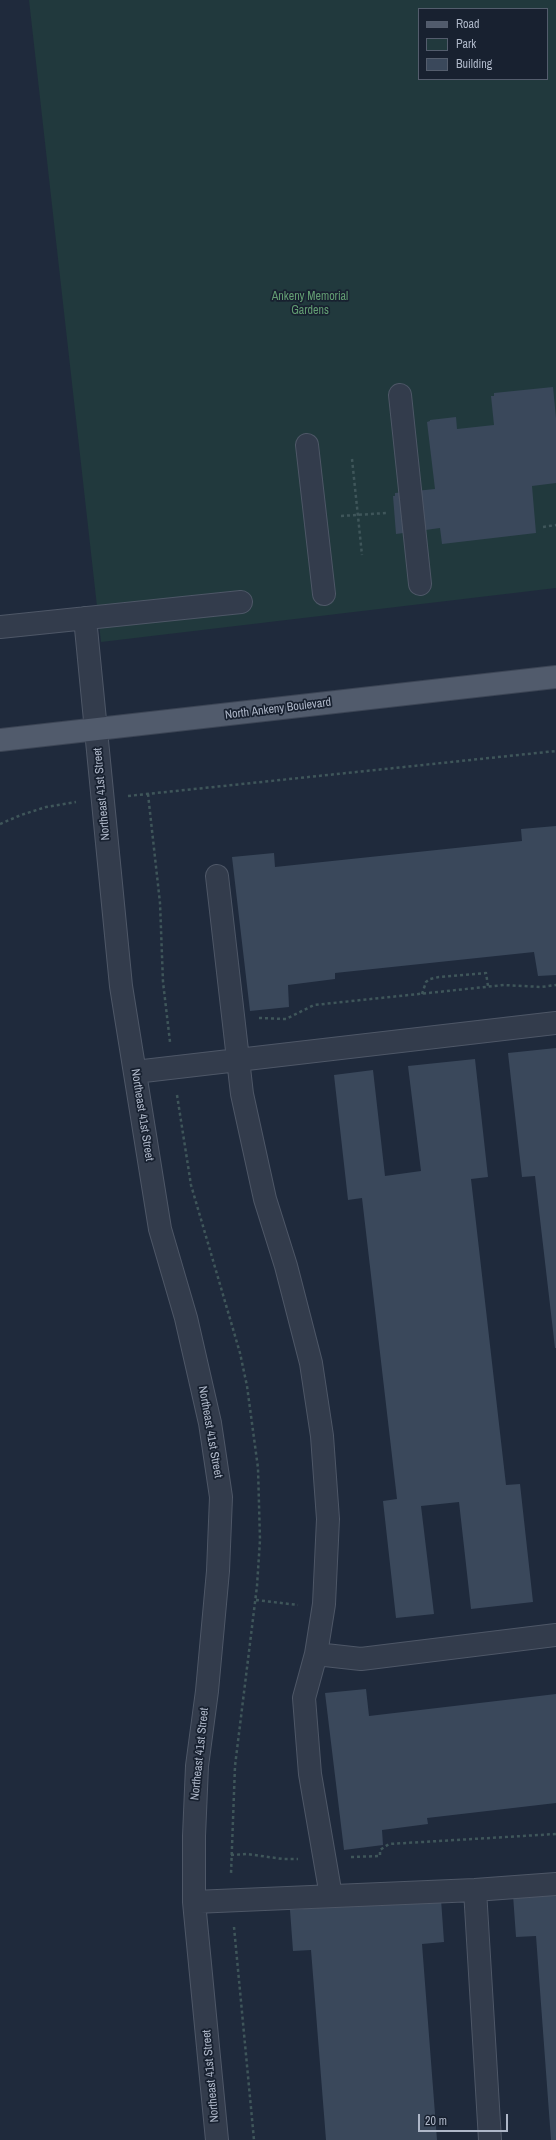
<!DOCTYPE html>
<style>
body{margin:0}
#map{position:relative;width:556px;height:2140px;overflow:hidden;background:#1f2a3c;font-family:"Archivo Narrow",sans-serif}
canvas{display:block}
.legend{position:absolute;left:418px;top:8px;width:130px;height:72px;box-sizing:border-box;background:#182130;border:1px solid #545d6d;margin:0;padding:5px 7px;list-style:none;font-size:12px;color:#aeb7c8}
.legend li{display:flex;align-items:center;gap:8px;height:20px}
.legend b{width:20px;border:1px solid #545d6d}
.scale{position:absolute;left:418px;top:2114px;width:90px;height:18px;box-sizing:border-box;border:2px solid #aeb7c8;border-top:0;padding-left:5px;font-size:12px;line-height:14px;white-space:nowrap;color:#aeb7c8;-webkit-text-stroke:3px #182130;paint-order:stroke}
</style>
<div id="map">
<canvas width="556" height="2140"></canvas>
<ul class="legend">
<li><b style="height:5px;background:#515b6c"></b>Road</li>
<li><b style="height:11px;background:#21393d"></b>Park</li>
<li><b style="height:11px;background:#3a485b"></b>Building</li>
</ul>
<div class="scale">20 m</div>
</div>
<script>
const g = document.querySelector('canvas').getContext('2d');
g.lineJoin = 'round';
function fillPath(path, color) { g.fillStyle = color; g.fill(path, 'evenodd'); }
const shape = rows => new Path2D(rows.map(r => 'M' + r).join(''));
function strokePath(path, color, width, dash) { g.strokeStyle = color; g.lineWidth = width; g.lineCap = dash ? 'butt' : 'round'; g.setLineDash(dash || []); g.stroke(path); }
function label(font, color, halo, rows, align = 'center') {
  g.font = font + ' "Archivo Narrow",sans-serif'; g.lineWidth = 3.5; g.setLineDash([]); g.textBaseline = 'middle'; g.strokeStyle = halo; g.fillStyle = color; for (const [text, x, y, turn = 0] of rows) {
    g.save(); g.translate(x, y); g.rotate((+turn || 0) * Math.PI / 180); g.textAlign = isNaN(turn) ? turn : align; if (halo) g.strokeText(text, 0, 0); g.fillText(text, 0, 0); g.restore();
  }
}
fillPath(shape([
 [29,0,556,0,556,588,101,642],
 [419,9,547,9,547,79,419,79]
]), '#21393d');
fillPath(shape([
 [553,387,556,418,556,483,532,486,536,533,442,544,440,528,396,534,393,496,395,496,395,493,435,489,427,422,430,421,430,420,456,417,457,429,494,425,491,396,494,396,494,393],
 [556,826,556,975,538,976,534,952,335,973,335,979,288,985,289,1007,250,1011,232,857,274,853,275,867,522,841,521,829],
 [556,1048,556,1348,555,1348,535,1176,522,1177,508,1053],
 [475,1059,488,1177,471,1179,506,1485,520,1484,533,1602,471,1609,459,1502,421,1506,434,1614,396,1618,383,1501,397,1499,362,1198,348,1200,334,1075,373,1070,385,1176,421,1171,408,1066],
 [366,1689,369,1716,556,1694,556,1803,427,1818,428,1824,382,1830,383,1845,344,1850,325,1693],
 [556,1892,556,2140,551,2140,536,1936,516,1937,513,1895],
 [441,1899,444,1942,422,1944,437,2140,326,2140,311,1950,293,1951,290,1910]
]), '#3a485b');
const minor = shape([
 [400,395,420,584],
 [307,445,324,594],
 [85,618,121,986,160,1229,186,1318,210,1423,221,1497,218,1571,207,1691,197,1766,194,1836,194,1902,217,2140],
 [0,627,241,602],
 [217,876,242,1094,265,1199,286,1266,311,1363,322,1436,328,1519,324,1604,316,1654,304,1698,310,1774,331,1896],
 [135,1072,556,1023],
 [316,1654,361,1659,556,1635],
 [475,1890,490,2140],
 [194,1902,475,1890,556,1884]
]);
const major = shape([
 [0,740,556,677]
]);
strokePath(minor, '#4e5767', 24);
strokePath(major, '#3c4555', 24);
strokePath(shape([
 [352,459,362,555],
 [341,516,386,513],
 [543,527,556,525],
 [148,794,160,903,163,982,170,1042],
 [128,796,556,751],
 [0,824,21,815,46,807,76,802],
 [422,994,426,982,430,979,439,977,486,973,488,986],
 [259,1018,286,1019,314,1005,504,985,541,987,556,985],
 [177,1095,191,1185,240,1353,247,1386,258,1468,260,1540,257,1586,235,1766,231,1874],
 [256,1600,298,1605],
 [231,1855,247,1854,283,1859,298,1859],
 [351,1857,380,1856,380,1850,389,1844,556,1834],
 [234,1927,254,2140]
]), '#3f565a', 2.5, [3, 3]);
strokePath(minor, '#333c4c', 22);
strokePath(major, '#515b6c', 22);
label('12px', '#629c72', '#182130', [
 ["Ankeny Memorial",310,297],
 ["Gardens",310,311]
]);
label('12px', '#aeb7c8', '#182130', [
 ["North Ankeny Boulevard",278,709,-7],
 ["Northeast 41st Street",102,794,-95],
 ["Northeast 41st Street",142,1115,81],
 ["Northeast 41st Street",210,1432,80],
 ["Northeast 41st Street",200,1754,-84],
 ["Northeast 41st Street",211,2076,-95]
]);
</script>
